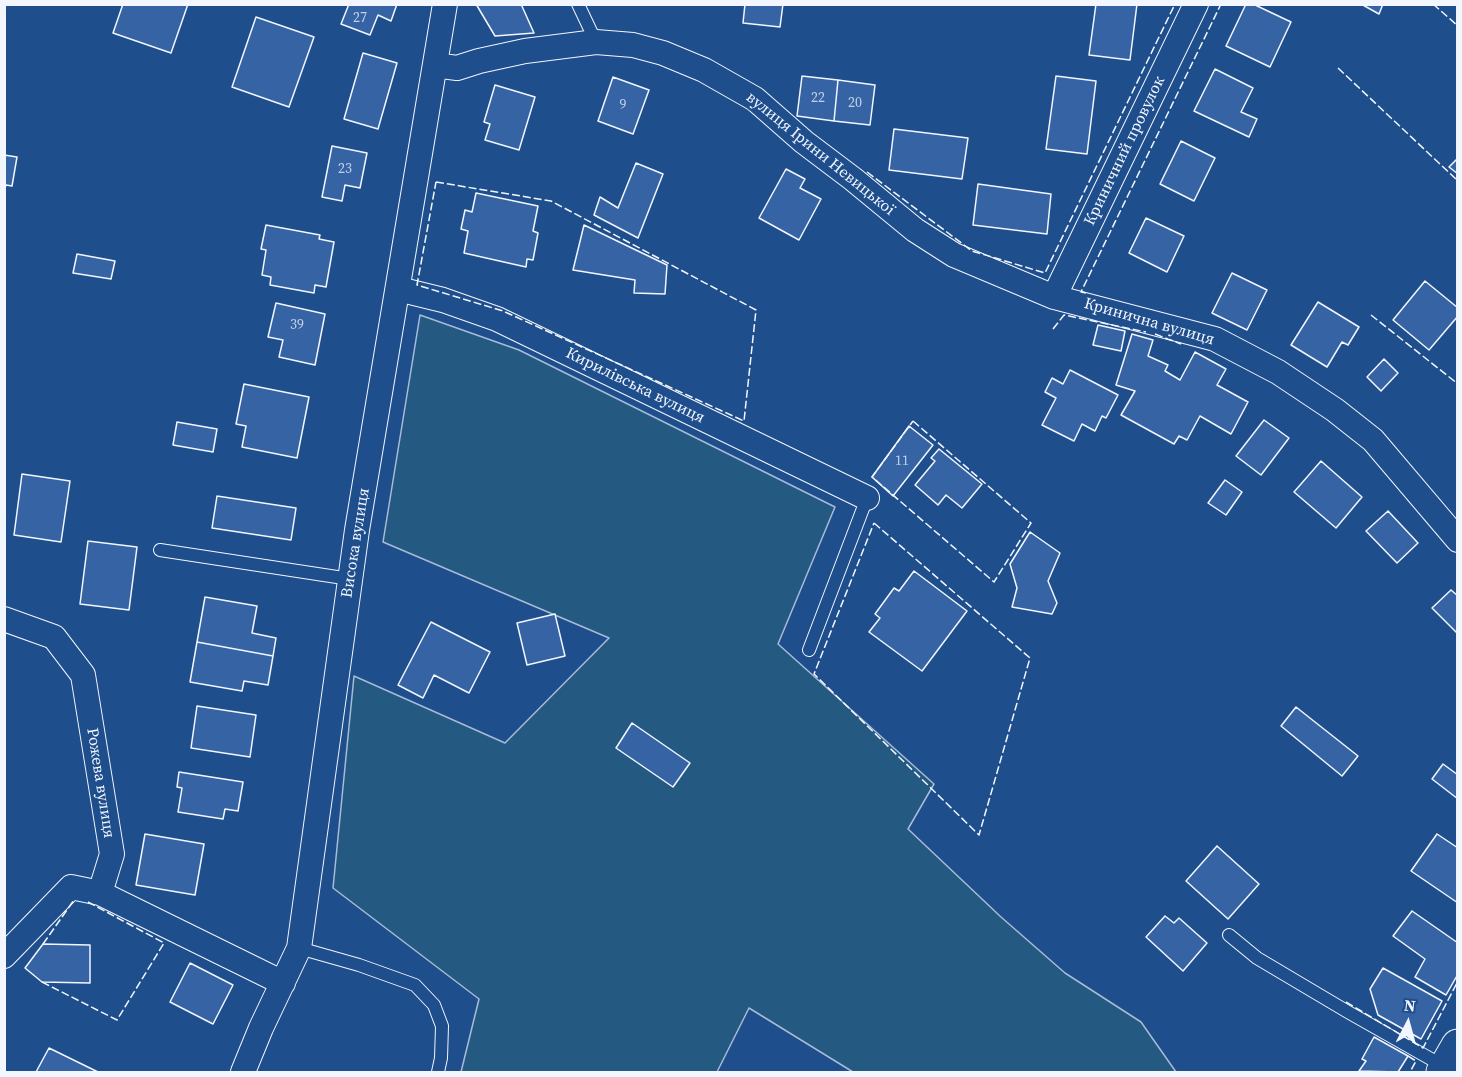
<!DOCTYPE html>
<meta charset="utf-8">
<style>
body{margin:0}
#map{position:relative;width:1462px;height:1077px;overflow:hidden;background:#1f4e8c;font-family:"Source Serif 4",serif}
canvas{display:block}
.frame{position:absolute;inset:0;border:6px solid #f2f6ff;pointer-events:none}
.north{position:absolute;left:1378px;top:993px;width:60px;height:60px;-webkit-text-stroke:4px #1f4e8c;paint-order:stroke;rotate:6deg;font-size:16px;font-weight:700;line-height:24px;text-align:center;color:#f2f6ff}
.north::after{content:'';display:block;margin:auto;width:21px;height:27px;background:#f2f6ff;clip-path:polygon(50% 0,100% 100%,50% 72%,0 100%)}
</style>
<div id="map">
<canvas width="1462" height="1077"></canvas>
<div class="frame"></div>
<div class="north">N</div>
</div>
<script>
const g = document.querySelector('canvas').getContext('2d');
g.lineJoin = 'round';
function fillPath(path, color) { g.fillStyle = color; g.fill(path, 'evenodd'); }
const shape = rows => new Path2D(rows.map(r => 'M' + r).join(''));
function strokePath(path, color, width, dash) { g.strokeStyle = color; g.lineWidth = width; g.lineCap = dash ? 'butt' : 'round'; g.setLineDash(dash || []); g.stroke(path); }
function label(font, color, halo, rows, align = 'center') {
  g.font = font + ' "Source Serif 4",serif'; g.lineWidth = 4.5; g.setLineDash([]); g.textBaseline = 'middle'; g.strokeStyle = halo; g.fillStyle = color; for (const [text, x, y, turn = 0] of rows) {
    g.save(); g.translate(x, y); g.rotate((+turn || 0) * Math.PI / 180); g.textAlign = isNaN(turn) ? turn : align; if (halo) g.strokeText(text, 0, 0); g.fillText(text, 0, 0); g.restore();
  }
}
const green = shape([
 [420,315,519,350,835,507,778,644,934,784,908,829,1001,917,1065,973,1141,1022,1176,1072,853,1072,749,1008,717,1072,461,1072,479,999,333,888,354,676,505,743,609,638,383,542,420,315]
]);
fillPath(green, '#245a82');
strokePath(green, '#a8bbd7', 1.5);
const building = shape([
 [123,4,188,4,171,53,113,33,123,4],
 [349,4,397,4,391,21,378,15,370,35,341,24,349,4],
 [476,4,521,4,534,33,495,36,476,4],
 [745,4,783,4,780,27,743,23,745,4],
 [1096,4,1137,4,1130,60,1089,55,1096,4],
 [1246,4,1253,4,1291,22,1270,67,1226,46,1246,4],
 [1361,4,1383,4,1379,14,1361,4],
 [256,17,314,37,289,107,232,87,256,17],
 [363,53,397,63,378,129,344,119,363,53],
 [1215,69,1253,88,1241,112,1257,119,1249,137,1194,111,1215,69],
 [802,76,838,80,834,121,797,116,802,76],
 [1056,76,1096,81,1087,154,1046,149,1056,76],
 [613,77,649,90,633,134,598,121,613,77],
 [838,80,875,85,870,125,834,121,838,80],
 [495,85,535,97,519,150,485,140,490,124,484,122,495,85],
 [894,129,968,138,962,179,889,170,894,129],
 [1181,141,1215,158,1194,201,1160,184,1181,141],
 [332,146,367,153,360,188,345,185,342,201,322,197,332,146],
 [4,155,17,157,12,186,6,185,4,191,4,155],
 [1458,158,1458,174,1449,167,1458,158],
 [636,163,663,174,638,238,594,215,600,197,618,208,636,163],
 [786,169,805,179,800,188,821,199,799,240,759,218,786,169],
 [978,184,1051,194,1047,234,973,225,978,184],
 [476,193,538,206,533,231,538,233,533,260,527,259,526,267,464,253,468,231,461,229,465,210,472,212,476,193],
 [1146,218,1184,236,1167,272,1129,253,1146,218],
 [266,225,320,235,319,239,334,242,326,287,315,285,314,293,270,285,271,277,262,275,266,250,261,249,266,225],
 [584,225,667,265,665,294,634,293,635,280,573,270,584,225],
 [77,254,115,261,111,279,73,273,77,254],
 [1232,273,1267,290,1247,330,1212,313,1232,273],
 [1425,281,1458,308,1458,316,1429,350,1393,320,1425,281],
 [1318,302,1359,327,1348,345,1342,342,1327,367,1291,345,1318,302],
 [276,303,325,314,315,365,279,357,283,340,268,337,276,303],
 [1098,325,1125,331,1121,351,1093,345,1098,325],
 [1132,334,1153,340,1148,356,1168,365,1165,371,1180,380,1195,352,1226,369,1217,385,1248,402,1231,434,1200,416,1187,440,1179,436,1174,444,1121,415,1135,391,1116,385,1132,334],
 [1384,359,1398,373,1381,391,1367,377,1384,359],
 [1070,370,1118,395,1106,418,1102,416,1095,431,1082,424,1074,441,1042,425,1056,398,1045,392,1052,378,1063,384,1070,370],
 [244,384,309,397,297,458,242,447,246,426,236,424,244,384],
 [1264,420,1289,438,1261,475,1236,456,1264,420],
 [177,422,217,429,213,452,173,445,177,422],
 [909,426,933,445,893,496,872,477,909,426],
 [939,449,982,484,962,508,946,495,938,505,915,485,935,461,931,458,939,449],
 [1321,461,1362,497,1336,528,1294,492,1321,461],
 [22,474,70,481,61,542,14,535,22,474],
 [1225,480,1242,492,1226,515,1208,503,1225,480],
 [217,496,296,508,291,540,212,528,217,496],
 [1388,511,1418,543,1397,563,1366,531,1388,511],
 [1030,532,1060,553,1048,581,1057,603,1052,614,1012,607,1017,588,1010,564,1030,532],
 [88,541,137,547,129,610,80,604,88,541],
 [914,571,967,611,922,671,869,632,880,618,875,614,894,588,899,591,914,571],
 [1451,590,1458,596,1458,634,1432,608,1451,590],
 [205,597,257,606,252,633,276,638,273,656,197,642,205,597],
 [555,614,565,656,527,665,517,623,555,614],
 [431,622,490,652,469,693,434,675,423,698,398,685,431,622],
 [197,642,273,656,268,685,244,681,242,691,190,682,197,642],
 [197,706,256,715,250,757,191,748,197,706],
 [1296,707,1358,756,1342,776,1281,726,1296,707],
 [632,723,690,763,673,787,616,748,632,723],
 [1443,764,1458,775,1458,799,1432,779,1443,764],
 [179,772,243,782,238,811,225,809,223,819,178,812,182,788,177,787,179,772],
 [145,834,204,844,195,895,136,885,145,834],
 [1437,834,1458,848,1458,903,1411,871,1437,834],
 [1217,846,1259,884,1228,919,1186,881,1217,846],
 [1412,911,1458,943,1458,974,1446,995,1415,977,1425,959,1393,936,1412,911],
 [1165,916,1174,923,1179,918,1207,943,1183,971,1146,937,1165,916],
 [43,944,90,945,90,983,42,982,25,968,43,944],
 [190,963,233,985,213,1024,170,1002,190,963],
 [1383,968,1442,1001,1421,1039,1378,1015,1370,989,1383,968],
 [1374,1037,1408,1056,1398,1072,1359,1071,1366,1061,1362,1059,1374,1037],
 [49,1048,98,1072,36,1072,49,1048]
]);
fillPath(building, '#3563a3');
strokePath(building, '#f2f6ff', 1.5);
const lane = shape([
 [578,4,596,42],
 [160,550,350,579],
 [809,650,867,498],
 [1229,935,1257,958,1348,1012,1445,1067],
 [299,948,359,965,415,985,434,1005,442,1026,441,1058,438,1072]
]);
const street = shape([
 [435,65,457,68,479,61,525,51,596,42,633,45,663,53,704,70,755,99,804,142,853,179,915,230,954,255,1054,297,1215,339,1278,372,1335,410,1373,440,1458,540],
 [398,289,443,300,497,319,867,498],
 [1054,297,1196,4],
 [4,619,54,637,83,675,112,854,100,893],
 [4,956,71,887,100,893,283,983],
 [243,1072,261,1028,299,948,357,530,445,4]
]);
const secondary = shape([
 [1443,1072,1458,1046]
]);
strokePath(lane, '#f2f6ff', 14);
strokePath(street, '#f2f6ff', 26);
strokePath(secondary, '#f2f6ff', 35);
strokePath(lane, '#1f4e8c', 12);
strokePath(street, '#1f4e8c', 24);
strokePath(secondary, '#1f4e8c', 33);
strokePath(shape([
 [1433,4,1458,26],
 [1338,68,1458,181],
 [867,172,972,251,1045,273,1175,4],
 [436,182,551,201,756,310,744,421,503,311,417,285,436,182],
 [1086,293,1081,292,1221,4],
 [1371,315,1458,384],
 [1053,329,1064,315,1146,332],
 [1155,334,1181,344],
 [913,421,1031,523,994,582,872,477,913,421],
 [874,523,1030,658,979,835,814,674,874,523],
 [43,944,74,900],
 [42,982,117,1020,164,943,88,902],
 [1346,1002,1423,1048,1458,981],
 [1408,1056,1416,1061,1410,1072]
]), '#f2f6ff', 1.5, [8, 3]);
label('14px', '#c3d1e8', null, [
 ["27",360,18],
 ["22",818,98],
 ["20",855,103],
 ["9",623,105],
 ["23",345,169],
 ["39",297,325],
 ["11",902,461]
]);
label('16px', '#f2f6ff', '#1f4e8c', [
 ["Криничний провулок",1125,151,-64],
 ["вулиця Ірини Невицької",820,154,39],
 ["Кринична вулиця",1149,322,16],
 ["Кирилівська вулиця",635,386,26],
 ["Висока вулиця",356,543,-81],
 ["Рожева вулиця",100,783,81]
]);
</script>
